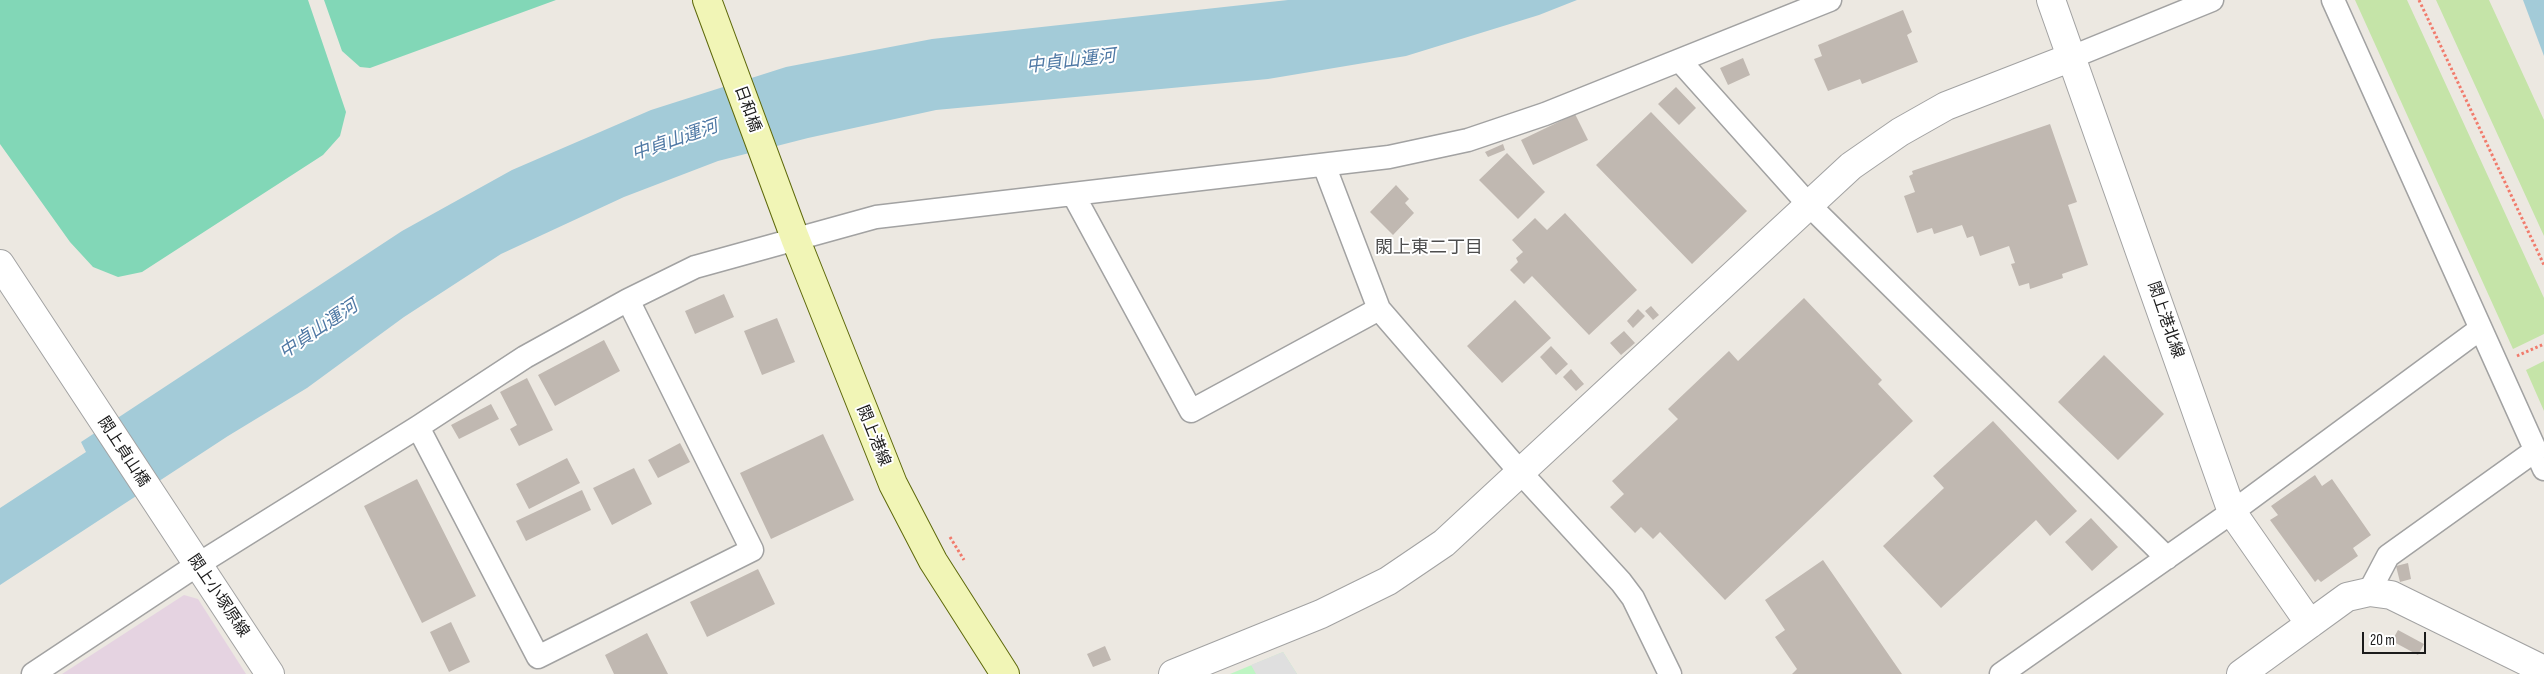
<!DOCTYPE html>
<meta charset="utf-8">
<style>
body{margin:0}
#map{position:relative;width:2544px;height:674px;overflow:hidden;background:#ece8e1;font-family:"Sofia Sans Condensed",sans-serif}
canvas{display:block}
.scale{position:absolute;left:2362px;top:632px;width:64px;height:22px;box-sizing:border-box;border:2px solid #1b1b1b;border-top:0;padding-left:6px;font-size:15px;line-height:18px;white-space:nowrap;color:#1b1b1b;-webkit-text-stroke:4px #fff;paint-order:stroke}
</style>
<div id="map">
<canvas width="2544" height="674"></canvas>
<div class="scale">20 m</div>
</div>
<script>
const g = document.querySelector('canvas').getContext('2d');
g.lineJoin = 'round';
function fillPath(path, color) { g.fillStyle = color; g.fill(path, 'evenodd'); }
const shape = rows => new Path2D(rows.map(r => 'M' + r).join(''));
function strokePath(path, color, width, dash) { g.strokeStyle = color; g.lineWidth = width; g.lineCap = dash ? 'butt' : 'round'; g.setLineDash(dash || []); g.stroke(path); }
function label(font, color, halo, rows, align = 'center') {
  g.font = font + ' "Sofia Sans Condensed","Noto Sans JP",sans-serif'; g.lineWidth = 4; g.setLineDash([]); g.textBaseline = 'middle'; g.strokeStyle = halo; g.fillStyle = color; for (const [text, x, y, turn = 0] of rows) {
    g.save(); g.translate(x, y); g.rotate((+turn || 0) * Math.PI / 180); g.textAlign = isNaN(turn) ? turn : align; if (halo) g.strokeText(text, 0, 0); g.fillText(text, 0, 0); g.restore();
  }
}
fillPath(shape([
 [184,595,198,599,246,674,62,674]
]), '#e5d3e1');
fillPath(shape([
 [2355,0,2407,0,2544,298,2544,334,2513,349],
 [2436,0,2489,0,2544,120,2544,236],
 [2544,361,2544,411,2526,370]
]), '#c5e4a8');
fillPath(shape([
 [1283,652,1297,674,1230,674]
]), '#bef5c3');
fillPath(shape([
 [0,0,308,0,346,112,340,136,323,155,142,272,118,277,93,267,70,242,0,144],
 [324,0,556,0,370,68,360,67,342,51]
]), '#82d7b7');
fillPath(shape([
 [1283,652,1297,674,1256,674,1251,665]
]), '#dfdfdf');
fillPath(shape([
 [1288,0,1577,0,1539,15,1406,56,1268,79,936,110,808,138,718,161,624,197,501,254,404,317,307,388,228,436,0,585,0,508,86,452,81,442,402,231,512,170,651,110,786,67,932,39],
 [2523,0,2544,0,2544,56]
]), '#a3cbd8');
fillPath(shape([
 [1903,10,1912,32,1907,35,1918,62,1862,84,1860,79,1828,91,1814,59,1822,56,1818,45],
 [1743,58,1750,75,1728,85,1720,68],
 [1676,87,1696,108,1679,125,1658,104],
 [1651,112,1747,211,1692,264,1596,165],
 [1575,114,1588,140,1533,165,1521,140],
 [2050,124,2077,202,2068,205,2088,265,2062,274,2063,278,2030,289,2029,283,2019,286,2011,264,2015,263,2009,246,1980,256,1973,236,1967,238,1962,225,1934,234,1932,228,1917,233,1904,196,1915,192,1909,176,1913,174,1912,171],
 [1503,144,1505,150,1488,157,1485,152],
 [1507,153,1545,192,1518,219,1479,180],
 [1396,185,1409,199,1405,203,1414,213,1393,235,1370,212],
 [1565,213,1637,290,1589,335,1532,276,1524,284,1510,270,1518,262,1516,258,1523,252,1512,240,1535,218,1547,230],
 [724,294,734,317,695,334,685,311],
 [1804,298,1882,380,1878,384,1913,421,1725,600,1660,532,1653,539,1641,527,1635,533,1610,507,1624,494,1612,481,1678,419,1668,409,1729,351,1738,361],
 [1515,300,1551,338,1502,383,1467,346],
 [1651,306,1659,315,1653,320,1645,311],
 [1638,309,1645,316,1633,328,1627,321],
 [777,318,795,362,762,375,744,331],
 [1624,331,1635,343,1621,355,1610,343],
 [604,340,620,371,555,406,538,375],
 [1551,346,1568,364,1556,375,1540,357],
 [2104,355,2164,414,2118,460,2058,402],
 [1571,369,1584,384,1576,391,1563,377],
 [527,378,553,430,519,446,510,429,517,425,500,392],
 [491,404,499,419,459,439,451,425],
 [1993,421,2077,511,2050,536,2036,520,1941,608,1883,546,1944,488,1933,476],
 [823,434,854,500,771,539,740,473],
 [680,443,690,462,658,478,648,460],
 [567,458,580,483,529,509,516,484],
 [634,468,652,504,612,525,593,488],
 [2315,475,2322,486,2332,479,2371,535,2353,548,2358,556,2321,582,2318,579,2315,582,2270,520,2278,515,2271,506],
 [417,479,476,596,422,623,364,506],
 [582,490,591,510,526,541,516,521],
 [2091,518,2118,547,2092,571,2065,542],
 [1823,560,1902,674,1792,674,1797,669,1775,637,1785,630,1765,600],
 [2408,563,2411,579,2400,582,2396,566],
 [758,569,775,604,707,637,690,602],
 [451,622,470,662,449,672,430,632],
 [2398,630,2424,644,2418,655,2392,641],
 [647,633,668,674,614,674,605,655],
 [1105,646,1111,660,1093,667,1087,654]
]), '#c0b8b1');
const minor = shape([
 [2333,0,2544,469],
 [2072,57,2212,0],
 [1680,61,1808,204,2167,558],
 [1324,165,1379,309,1521,473,1621,582,1633,598,1670,674],
 [1073,194,1191,411,1379,309],
 [418,427,538,657,752,550,628,300],
 [2369,592,2388,556,2536,450],
 [33,674,197,565,418,427,525,357,628,300,695,267,876,217,1389,157,1468,140,1545,114,1830,0],
 [2001,674,2232,512,2480,329]
]);
const tertiary = shape([
 [2051,0,2232,512,2310,624],
 [0,264,270,674],
 [1173,674,1321,614,1388,581,1444,543,1851,166,1900,132,1946,106,2072,57],
 [2241,674,2347,597,2369,592,2391,595,2544,670]
]);
const secondary = shape([
 [707,0,795,238,893,484,933,561,1005,674]
]);
strokePath(minor, '#a2a2a2', 25);
strokePath(tertiary, '#a2a2a2', 30);
strokePath(secondary, '#5e690b', 30);
strokePath(shape([
 [2419,0,2544,265],
 [2517,356,2544,344],
 [950,537,964,560]
]), '#f17b6c', 3, [2.5, 2.5]);
strokePath(minor, '#fff', 22);
strokePath(tertiary, '#fff', 28);
strokePath(secondary, '#f1f5b6', 28);
label('16px', '#1b1b1b', '#fff', [
 ["日和橋",747,109,70],
 ["閖上港北線",2165,320,71],
 ["閖上港線",873,436,68],
 ["閖上貞山橋",123,452,57],
 ["閖上小塚原線",218,596,56]
]);
label('italic 18px', '#4e78a4', '#fff', [
 ["中貞山運河",1071,62,-7],
 ["中貞山運河",675,141,-19],
 ["中貞山運河",319,330,-34]
]);
label('18px', '#4e4e4e', '#fff', [
 ["閖上東二丁目",1429,248]
]);
</script>
